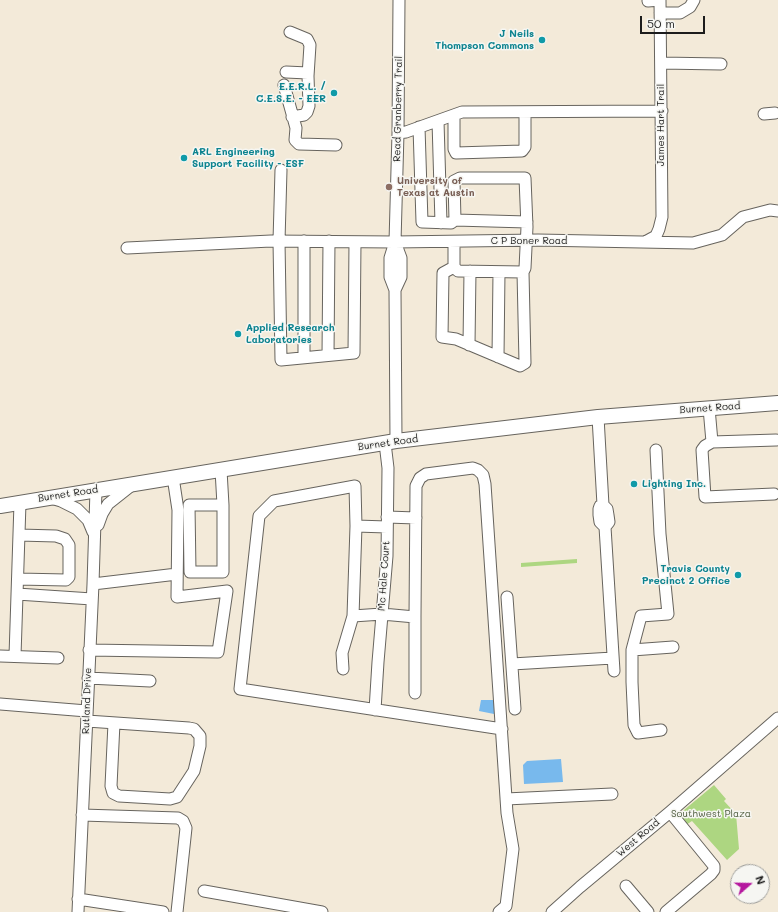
<!DOCTYPE html>
<style>
body{margin:0}
#map{position:relative;width:778px;height:912px;overflow:hidden;background:#f3ead9;font-family:Mali,sans-serif}
canvas{display:block}
.north{position:absolute;left:730px;top:864px;width:40px;height:40px;box-sizing:border-box;background:#f6f6f2;border:1px solid #9f9f9c;border-radius:50%;rotate:70deg;font-size:11px;font-weight:700;line-height:16px;text-align:center;color:#1c1c1c}
.north::after{content:'';display:block;margin:auto;width:14px;height:18px;background:#b5179e;clip-path:polygon(50% 0,100% 100%,50% 72%,0 100%)}
.scale{position:absolute;left:640px;top:16px;width:65px;height:18px;box-sizing:border-box;border:2px solid #1c1c1c;border-top:0;padding-left:5px;font-size:12px;line-height:14px;white-space:nowrap;color:#1c1c1c;-webkit-text-stroke:3px #f6f6f2;paint-order:stroke}
</style>
<div id="map">
<canvas width="778" height="912"></canvas>
<div class="north">N</div>
<div class="scale">50 m</div>
</div>
<script>
const g = document.querySelector('canvas').getContext('2d');
g.lineJoin = 'round';
function fillPath(path, color) { g.fillStyle = color; g.fill(path, 'evenodd'); }
const shape = rows => new Path2D(rows.map(r => 'M' + r).join(''));
function strokePath(path, color, width, dash) { g.strokeStyle = color; g.lineWidth = width; g.lineCap = dash ? 'butt' : 'round'; g.setLineDash(dash || []); g.stroke(path); }
function label(font, color, halo, rows, align = 'center') {
  g.font = font + ' Mali,sans-serif'; g.lineWidth = 3; g.setLineDash([]); g.textBaseline = 'middle'; g.strokeStyle = halo; g.fillStyle = color; for (const [text, x, y, turn = 0] of rows) {
    g.save(); g.translate(x, y); g.rotate((+turn || 0) * Math.PI / 180); g.textAlign = isNaN(turn) ? turn : align; if (halo) g.strokeText(text, 0, 0); g.fillText(text, 0, 0); g.restore();
  }
}
fillPath(shape([
 [577,559,577,563,521,567,521,563],
 [714,785,726,799,724,801,736,814,739,849,727,860,692,821,686,825,682,819,682,814,684,810]
]), '#add681');
fillPath(shape([
 [481,700,496,700,494,714,479,711],
 [561,759,563,782,524,784,523,765,527,761]
]), '#78b9ed');
const minor = shape([
 [648,1,660,0],
 [660,13,680,13,690,7,694,0],
 [290,32,307,39,310,45,308,76,309,106,307,112,304,115,292,117],
 [661,63,721,64],
 [286,72,308,73],
 [284,85,296,128,295,140,299,144,336,145],
 [764,114,775,113],
 [454,115,454,149,456,153,522,151,525,147,525,112],
 [438,121,441,223],
 [419,127,422,222,451,223,455,220,454,181,460,178,525,178,527,227,525,268,523,272,458,271,454,267,454,242],
 [398,133,406,132,462,112,662,111],
 [281,170,279,241,281,360,354,353,355,242],
 [455,220,527,222],
 [395,242,401,258,401,277,395,290],
 [645,242,656,236,659,229,662,217,660,0],
 [127,248,271,241,395,242,538,240,693,243,722,235,743,217,770,210,778,211],
 [454,267,443,273,442,337,456,339,520,366,525,363,523,272],
 [469,345,470,271],
 [328,355,329,241],
 [304,357,304,241],
 [498,357,499,272],
 [709,408,712,442,705,446,702,450,705,497,774,494],
 [598,417,603,505,607,509,608,515,609,522,605,527,600,522,599,515,599,509,600,506,603,505],
 [396,441,395,290,390,277,390,258,395,242,398,133,399,0],
 [712,442,776,440],
 [656,450,660,534,668,614,641,616,632,650,632,682,634,725,638,733,661,730],
 [221,470,223,505,223,572,190,572,189,505,223,505],
 [51,498,61,501,77,509,88,520,93,532],
 [387,517,416,518],
 [98,525,102,514,108,504,132,485],
 [356,526,353,616,382,614,415,617,416,486,420,478,426,474,473,468,478,470,483,475,485,484,507,813,513,849,506,906,499,912],
 [387,527,356,526,355,486,274,501,259,516,240,689,502,729],
 [605,527,614,671],
 [18,579,66,580,69,577,69,545,65,539,56,536,19,535],
 [93,584,177,574],
 [17,594,92,599],
 [507,597,515,709],
 [89,650,218,652,227,591,177,597,178,510,173,477],
 [632,650,673,647],
 [0,656,58,658],
 [15,656,20,503],
 [512,664,613,658],
 [343,669,342,653,353,616],
 [88,678,150,681],
 [415,693,415,617],
 [0,704,87,711],
 [375,710,378,662,387,556,388,468,385,443],
 [87,721,189,728,194,729,200,736,200,746,194,771,177,797,170,799,119,796,113,793,111,786,114,723],
 [506,799,612,794],
 [82,815,178,818,183,821,186,828,177,912],
 [626,886,648,912],
 [204,891,322,912],
 [78,899,163,912],
 [78,912,93,584,96,490],
 [552,912,580,887,670,812,778,718],
 [666,912,711,874,714,870,714,866,670,812]
]);
const major = shape([
 [0,506,396,441,598,417,778,403]
]);
strokePath(minor, '#67645e', 13);
strokePath(major, '#67645e', 16);
strokePath(minor, '#fff', 11);
strokePath(major, '#fff', 14);
for (const [x, y, r, color] of [
 [542,40,4,"#0f9aa8"],
 [334,93,4,"#0f9aa8"],
 [184,158,4,"#0f9aa8"],
 [389,187,4,"#8d6e63"],
 [238,334,4,"#0f9aa8"],
 [634,484,4,"#0f9aa8"],
 [738,575,4,"#0f9aa8"]
]) { const dot = new Path2D(); dot.arc(x, y, r, 0, 2 * Math.PI); g.fillStyle = color; g.fill(dot); strokePath(dot, '#f6f6f2', 1.5); }
label('bold 10px', '#0d838f', '#f6f6f2', [
 ["J Neils",534,34],
 ["Thompson Commons",534,46],
 ["E.E.R.L. /",326,87],
 ["C.E.S.E. - EER",326,99],
 ["ARL Engineering",192,152,"left"],
 ["Support Facility - ESF",192,164,"left"],
 ["Applied Research",246,328,"left"],
 ["Laboratories",246,340,"left"],
 ["Lighting Inc.",642,484,"left"],
 ["Travis County",730,569],
 ["Precinct 2 Office",730,581]
], 'right');
label('10px', '#1c1c1c', '#f6f6f2', [
 ["Read Granberry Trail",398,109,-89],
 ["James Hart Trail",661,125,-90],
 ["C P Boner Road",529,241],
 ["Burnet Road",710,408,-4],
 ["Burnet Road",388,443,-8],
 ["Burnet Road",68,494,-9],
 ["Mc Hale Court",384,576,-86],
 ["Rutland Drive",87,701,-88],
 ["West Road",638,838,-40]
]);
label('bold 10px', '#785e54', '#f6f6f2', [
 ["University of",397,181],
 ["Texas at Austin",397,193]
], 'left');
label('10px', '#4f5d3f', '#f6f6f2', [
 ["Southwest Plaza",711,814]
]);
</script>
